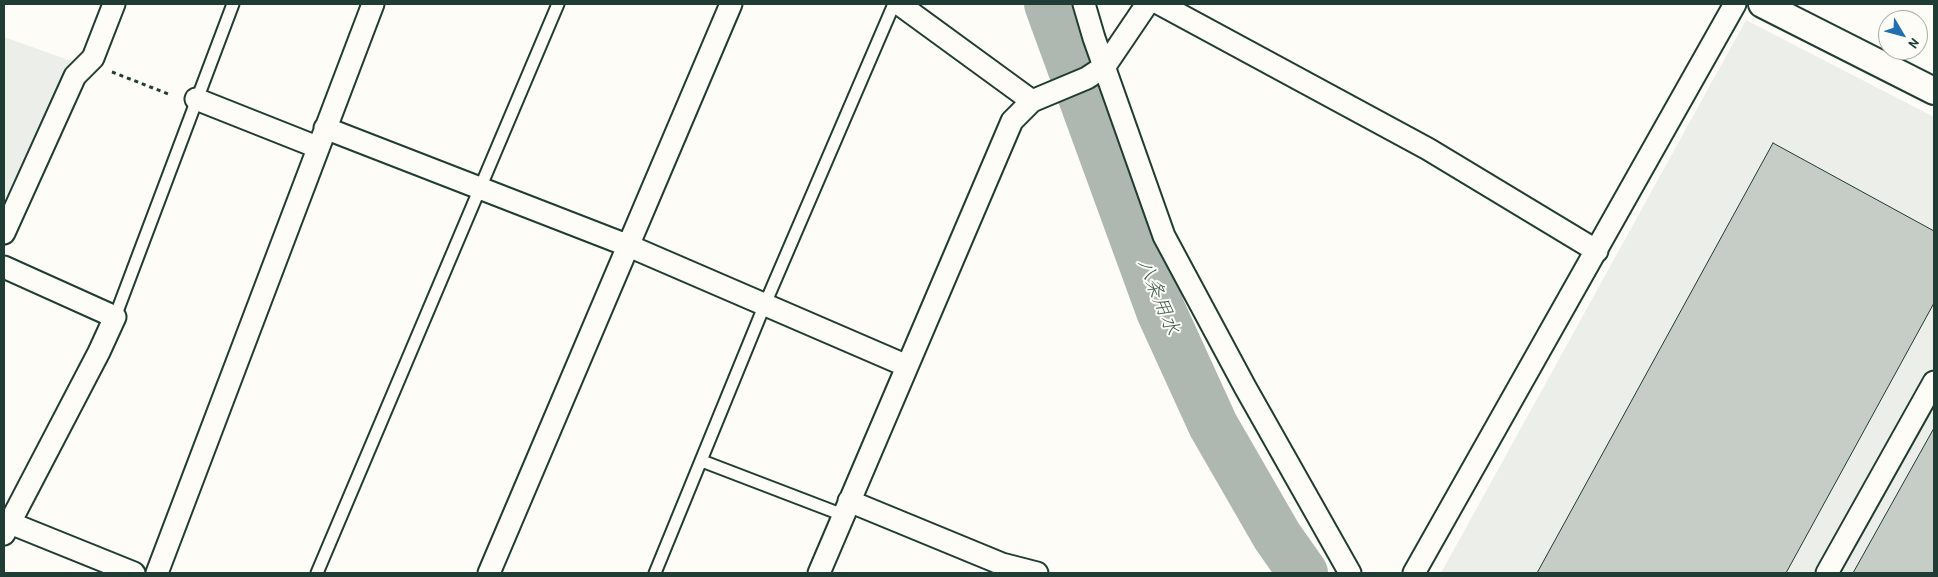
<!DOCTYPE html>
<meta charset="utf-8">
<style>
body{margin:0}
#map{position:relative;width:1938px;height:577px;overflow:hidden;background:#fdfcf7;font-family:"Patrick Hand",sans-serif}
canvas{display:block}
.frame{position:absolute;inset:0;border:5px solid #1f3d34;pointer-events:none}
.north{position:absolute;left:1878px;top:10px;width:50px;height:50px;box-sizing:border-box;background:#fdfcf7;border:1px solid #a4b0a9;border-radius:50%;rotate:127deg;font-size:14px;font-weight:700;line-height:20px;text-align:center;color:#1f3d34}
.north::after{content:'';display:block;margin:auto;width:18px;height:22px;background:#1f6fb2;clip-path:polygon(50% 0,100% 100%,50% 72%,0 100%)}
</style>
<div id="map">
<canvas width="1938" height="577"></canvas>
<div class="frame"></div>
<div class="north">N</div>
</div>
<script>
const g = document.querySelector('canvas').getContext('2d');
g.lineJoin = 'round';
function fillPath(path, color) { g.fillStyle = color; g.fill(path, 'evenodd'); }
const shape = rows => new Path2D(rows.map(r => 'M' + r).join(''));
function strokePath(path, color, width, dash) { g.strokeStyle = color; g.lineWidth = width; g.lineCap = dash ? 'butt' : 'round'; g.setLineDash(dash || []); g.stroke(path); }
function label(font, color, halo, rows, align = 'center') {
  g.font = font + ' "Patrick Hand","Klee One",sans-serif'; g.lineWidth = 4; g.setLineDash([]); g.textBaseline = 'middle'; g.strokeStyle = halo; g.fillStyle = color; for (const [text, x, y, turn = 0] of rows) {
    g.save(); g.translate(x, y); g.rotate((+turn || 0) * Math.PI / 180); g.textAlign = isNaN(turn) ? turn : align; if (halo) g.strokeText(text, 0, 0); g.fillText(text, 0, 0); g.restore();
  }
}
fillPath(shape([
 [1746,20,1934,117,1934,573,1441,573],
 [4,37,71,61,4,207]
]), '#eceee9');
strokePath(shape([
 [1049,4,1161,311,1213,425,1277,536,1303,573]
]), '#aeb8b1', 50);
const building = shape([
 [1773,143,1934,231,1934,303,1786,573,1537,573,1773,143],
 [1934,428,1934,573,1853,573,1934,428]
]);
fillPath(building, '#c6cdc7');
strokePath(building, '#1f3d34', 1);
const service = shape([
 [115,317,233,4],
 [702,461,843,515],
 [317,573,558,4],
 [655,573,765,304,894,4]
]);
const minor = shape([
 [899,4,1032,101],
 [1084,4,1094,38,1164,236,1245,387,1350,573],
 [1160,4,1428,149,1597,251],
 [196,99,317,147],
 [325,128,629,246,907,366],
 [4,233,75,76,93,58,114,4],
 [4,267,115,317,99,352,4,534],
 [849,501,1002,564,1037,573],
 [10,523,134,573],
 [157,573,373,4],
 [489,573,731,4],
 [819,573,1012,121,1032,101,1087,78,1105,66,1147,4],
 [1414,573,1735,4],
 [1827,573,1934,382]
]);
const tertiary = shape([
 [1762,4,1934,91]
]);
strokePath(service, '#1f3d34', 15);
strokePath(minor, '#1f3d34', 25);
strokePath(tertiary, '#1f3d34', 30);
strokePath(shape([
 [112,72,171,95]
]), '#1f3d34', 3, [4, 4]);
strokePath(service, '#fdfcf7', 11);
strokePath(minor, '#fdfcf7', 21);
strokePath(tertiary, '#fdfcf7', 26);
label('italic 20px', '#435c53', '#fdfcf7', [
 ["八条用水",1158,297,68]
]);
</script>
